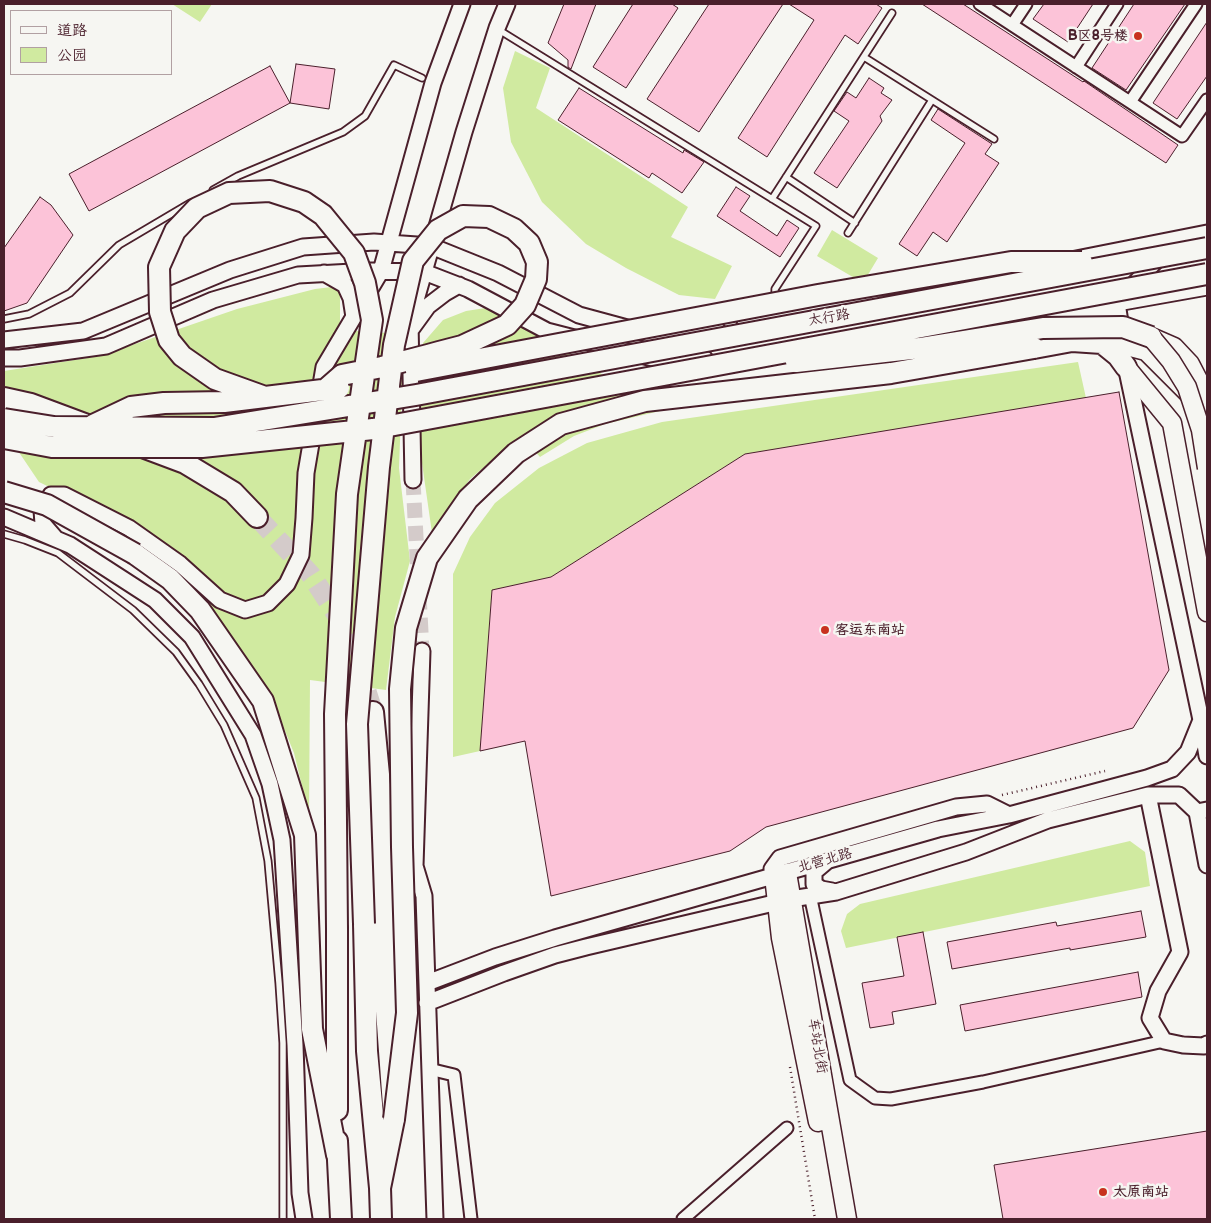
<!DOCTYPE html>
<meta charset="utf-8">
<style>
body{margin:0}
#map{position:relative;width:1211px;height:1223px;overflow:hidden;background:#f6f6f2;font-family:"Balsamiq Sans","LXGW WenKai TC",sans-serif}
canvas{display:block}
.frame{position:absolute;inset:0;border:5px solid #4a1f2b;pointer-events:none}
.legend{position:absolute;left:10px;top:10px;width:162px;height:65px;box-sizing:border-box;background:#f6f6f2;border:1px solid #b1a0a2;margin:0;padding:6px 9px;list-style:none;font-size:15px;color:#4a1f2b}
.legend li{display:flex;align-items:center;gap:10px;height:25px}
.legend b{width:25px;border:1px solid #b1a0a2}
</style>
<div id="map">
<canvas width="1211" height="1223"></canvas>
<div class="frame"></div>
<ul class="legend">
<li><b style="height:6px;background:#f6f6f2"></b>道路</li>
<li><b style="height:14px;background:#d0eaa0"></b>公园</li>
</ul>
</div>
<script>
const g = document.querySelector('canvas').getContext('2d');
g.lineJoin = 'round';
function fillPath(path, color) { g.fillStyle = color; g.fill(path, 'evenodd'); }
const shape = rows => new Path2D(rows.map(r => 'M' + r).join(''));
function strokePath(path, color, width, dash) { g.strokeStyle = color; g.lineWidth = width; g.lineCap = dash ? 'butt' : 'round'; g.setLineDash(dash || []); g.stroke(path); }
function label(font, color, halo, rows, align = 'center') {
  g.font = font + ' "Balsamiq Sans","LXGW WenKai TC",sans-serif'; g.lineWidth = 5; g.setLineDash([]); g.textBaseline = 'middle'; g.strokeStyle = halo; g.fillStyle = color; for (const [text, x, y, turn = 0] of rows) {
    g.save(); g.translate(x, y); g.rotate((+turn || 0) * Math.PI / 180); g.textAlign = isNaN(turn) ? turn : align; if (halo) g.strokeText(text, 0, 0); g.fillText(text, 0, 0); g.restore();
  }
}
fillPath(shape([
 [172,4,212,4,200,22],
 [515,51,550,68,536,108,688,207,671,237,732,266,715,299,679,295,626,268,586,244,542,202,511,142,503,88],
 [832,230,878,258,863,283,817,256],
 [340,286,340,330,404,334,399,468,410,561,395,617,386,690,310,680,309,815,294,753,270,694,230,635,203,598,213,584,172,547,39,482,4,430,4,371,100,356,237,309,315,289],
 [505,305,543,337,660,411,605,424,574,436,540,457,521,436,470,479,432,533,420,449,423,343,443,320,466,311],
 [1078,362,1086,398,745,454,551,577,492,590,480,751,453,757,453,574,470,537,495,503,539,468,587,443,662,422],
 [1130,841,1145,852,1150,886,846,948,841,931,847,914,860,904]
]), '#d0eaa0');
const building = shape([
 [564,4,596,4,571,69,568,67,568,60,548,43,564,4],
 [633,4,672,4,678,8,626,88,593,67,633,4],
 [709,4,783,4,699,132,647,99,709,4],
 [789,4,876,4,882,8,858,44,845,35,767,157,738,138,814,20,789,4],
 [922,4,963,4,1083,82,1084,81,1178,145,1166,163,922,4],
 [1044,4,1093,4,1068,42,1033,19,1044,4],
 [1134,4,1185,4,1126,90,1092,68,1134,4],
 [1207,22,1207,76,1177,119,1153,103,1207,22],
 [296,64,335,69,329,109,290,103,296,64],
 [270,66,290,103,89,211,69,174,270,66],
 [869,78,884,88,881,93,892,100,880,116,882,121,837,188,814,173,849,121,834,111,847,92,856,98,869,78],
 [579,88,683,153,684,150,704,162,682,193,652,173,649,178,558,120,579,88],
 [938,109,992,144,985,154,999,163,947,242,933,232,917,256,899,244,965,143,931,120,938,109],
 [736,187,750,196,740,211,777,236,787,220,799,228,780,257,717,216,736,187],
 [40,197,51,205,73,235,27,303,4,311,4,248,40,197],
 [1119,392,1169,670,1133,728,766,827,730,851,551,896,525,741,480,751,492,590,551,577,745,454,1119,392],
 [1141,911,1146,937,1070,950,1070,948,952,969,947,942,1056,922,1057,926,1141,911],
 [923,932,936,1004,892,1012,894,1024,870,1028,862,983,904,976,897,937,923,932],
 [1138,972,1142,997,965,1031,960,1005,1138,972],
 [1207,1131,1207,1219,1003,1219,994,1165,1207,1131]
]);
fillPath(building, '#fcc3d8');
strokePath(building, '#4a1f2b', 1);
strokePath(shape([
 [413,480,422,651]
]), '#d4cbca', 15, [15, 8]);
strokePath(shape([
 [257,517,311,575,348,632,373,712]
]), '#d4cbca', 20, [20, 10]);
const lane = shape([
 [499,30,816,226,775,289,775,299],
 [864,57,994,139],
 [786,177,855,223],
 [213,190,238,176,343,132,365,116,394,65,422,78],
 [772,199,892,13],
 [848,233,932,100],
 [4,319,29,314,70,293,119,245,190,203],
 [4,534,25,540,58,553,133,610,176,652,199,684,224,725,256,798,268,861,279,983,283,1043,283,1219]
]);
const street = shape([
 [980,4,1182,136,1207,100],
 [1012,25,1026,4],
 [1076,67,1117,4],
 [1130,102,1196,4],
 [810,895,850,1080,875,1098,891,1099,983,1082,1164,1041],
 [429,1069,454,1075,471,1219],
 [683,1219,787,1128]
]);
const secondary = shape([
 [1071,260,1207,233],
 [324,273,345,285,351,298,354,317],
 [745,325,1009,272],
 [412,328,428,306,445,293,459,285],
 [1122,335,1117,303,1162,254],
 [920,338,1207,287],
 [4,340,83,331,230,270,303,247,374,242,431,246,498,273,579,315,653,335,718,331],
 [4,358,20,358,106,346,213,300,298,275,371,271,424,272,468,289,547,331,668,362,705,359],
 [1126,366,1201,720,1207,756],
 [413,480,410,321,464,132,497,28,507,4],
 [4,517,70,545,155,600,192,637,253,735,270,784,282,840,295,1045,300,1193,304,1219],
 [56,539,43,524,42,510,51,495,64,495,129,528,180,564,220,600,245,610,268,603,287,584,301,555,304,518,306,473,324,367,381,271,433,83,462,4],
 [422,651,415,866,424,896,435,1219],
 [1148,795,1180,952,1158,991,1150,1018,1164,1041,1183,1045,1204,1046,1207,1044],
 [1197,812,1207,865],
 [827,861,814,872,814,884,821,889,832,891],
 [774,876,772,869,780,858,956,807,987,804,1009,815],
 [427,983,495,957,555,938,938,829,1009,815,1147,778,1172,769,1188,752,1201,720],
 [427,1003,504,973,555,955,586,947,791,899,836,892,966,852,1048,820,1148,795,1179,795,1197,812,1207,810]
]);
const primary = shape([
 [1151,337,1174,347,1190,364,1207,397],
 [1099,343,1123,345,1146,351,1207,412],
 [1126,367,1172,423,1207,612],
 [787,873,847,1219],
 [774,876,781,938,818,1122]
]);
const highway = shape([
 [1066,330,1117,303],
 [1034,348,1072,341,1102,343,1118,356,1126,367],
 [4,398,31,404,90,426],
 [145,448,185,463,233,492,257,517],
 [135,554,170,579,200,610,263,701,305,835,312,1029,337,1155],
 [373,712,380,785,386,1010,394,1119,380,1188],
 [364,924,367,1051,380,1188,381,1219],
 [337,929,337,1110],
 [337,1141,341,1219]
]);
strokePath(lane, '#4a1f2b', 9);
strokePath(street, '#4a1f2b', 15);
strokePath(secondary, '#4a1f2b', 19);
strokePath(primary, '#4a1f2b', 21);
strokePath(highway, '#4a1f2b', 24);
strokePath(shape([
 [1002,795,1105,771],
 [790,1067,815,1219]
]), '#4a1f2b', 2.5, [1, 4]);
strokePath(lane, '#f6f6f2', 5.5);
strokePath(street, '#f6f6f2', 11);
strokePath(secondary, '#f6f6f2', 15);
strokePath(primary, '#f6f6f2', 18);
strokePath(highway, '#f6f6f2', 20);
const primaryBridge = shape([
 [1151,337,1171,361,1187,387,1201,430,1207,468]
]);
const highwayBridge = shape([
 [796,362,920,348,1043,328,1123,327,1151,337],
 [416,371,818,295,1011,262,1082,262],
 [326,389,342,375,382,367,428,355,439,352,462,346,507,325,525,305,536,279,537,262,529,243,514,229,489,217,463,216,438,230,413,261,394,345,379,467,357,724,364,924],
 [265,397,215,379,182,356,169,340,160,312,159,267,175,231,197,208,229,193,270,191,304,202,323,215,354,253,365,283,372,320,347,494,335,714,337,929],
 [4,419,54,427,214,428,416,395,1207,248],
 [93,425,131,407,164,403,224,402,339,388],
 [4,438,52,447,202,447,373,429,1207,274],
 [4,492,47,505,135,554],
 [394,1119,407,1013,402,847,400,689,406,628,427,558,468,499,516,453,561,424,645,401,891,373,1034,348]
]);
strokePath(primaryBridge, '#4a1f2b', 21, []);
strokePath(highwayBridge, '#4a1f2b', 24, []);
strokePath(primaryBridge, '#f6f6f2', 18);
strokePath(highwayBridge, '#f6f6f2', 20);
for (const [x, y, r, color] of [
 [1138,36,5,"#c8321e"],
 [825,630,5,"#c8321e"],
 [1103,1192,5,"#c8321e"]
]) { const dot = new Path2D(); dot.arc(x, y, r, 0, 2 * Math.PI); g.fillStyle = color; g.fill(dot); strokePath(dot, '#f6f6f2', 2); }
label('bold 14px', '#4a1f2b', '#f6f6f2', [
 ["B区8号楼",1128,36,"right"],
 ["客运东南站",835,630],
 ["太原南站",1113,1192]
], 'left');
label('14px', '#4a1f2b', '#f6f6f2', [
 ["太行路",829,318,-10],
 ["北营北路",825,861,-16],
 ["车站北街",817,1046,80]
]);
</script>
